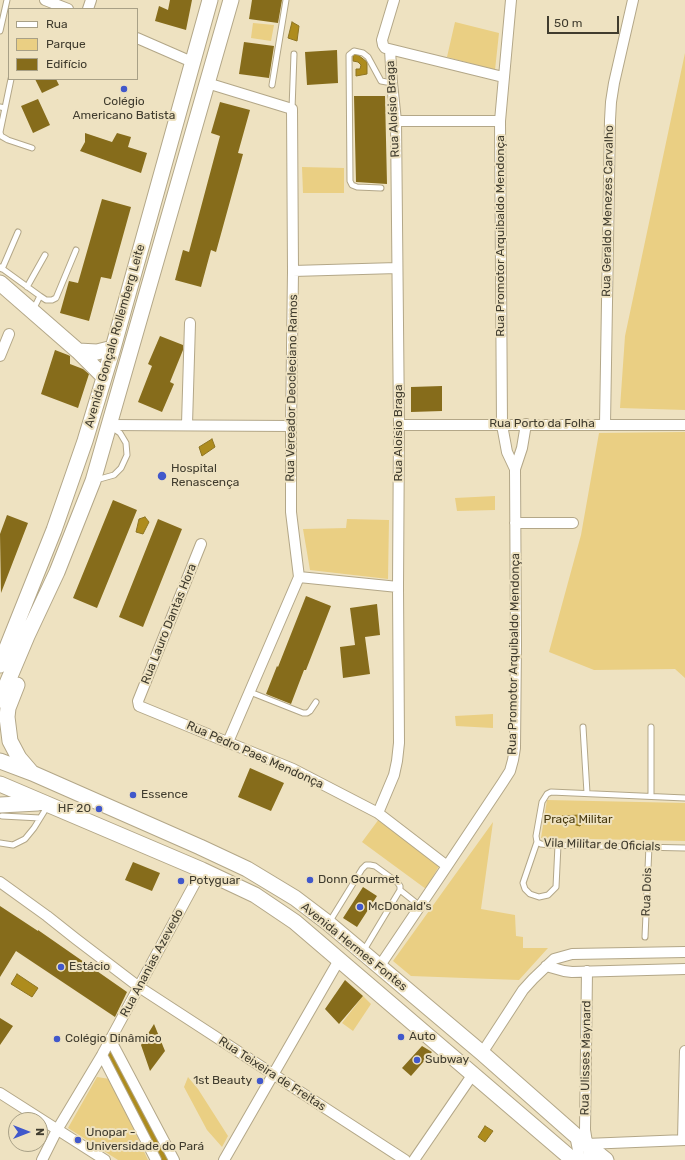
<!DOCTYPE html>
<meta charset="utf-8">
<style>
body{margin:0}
#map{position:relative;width:685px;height:1160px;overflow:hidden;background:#eee2c1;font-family:Rubik,sans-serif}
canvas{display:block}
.legend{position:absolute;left:8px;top:8px;width:130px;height:72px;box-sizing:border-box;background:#eee2c1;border:1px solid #a8a086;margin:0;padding:5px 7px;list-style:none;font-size:12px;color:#403c2e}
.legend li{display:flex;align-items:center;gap:8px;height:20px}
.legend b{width:20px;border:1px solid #a8a086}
.north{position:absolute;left:8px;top:1112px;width:40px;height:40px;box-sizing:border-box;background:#eee2c1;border:1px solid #a8a086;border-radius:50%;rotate:90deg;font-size:11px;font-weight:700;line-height:16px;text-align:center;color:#403c2e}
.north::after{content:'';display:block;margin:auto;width:14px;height:18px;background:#4158cb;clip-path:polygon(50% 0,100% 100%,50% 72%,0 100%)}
.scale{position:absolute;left:547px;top:16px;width:72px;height:18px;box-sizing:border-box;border:2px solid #403c2e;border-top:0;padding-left:5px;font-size:12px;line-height:14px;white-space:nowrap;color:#403c2e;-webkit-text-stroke:3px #eee2c1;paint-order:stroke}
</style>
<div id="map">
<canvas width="685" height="1160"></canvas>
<ul class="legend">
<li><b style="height:5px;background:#fff"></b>Rua</li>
<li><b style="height:11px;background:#eacf83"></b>Parque</li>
<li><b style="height:11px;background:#866c1b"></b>Edifício</li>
</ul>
<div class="north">N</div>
<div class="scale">50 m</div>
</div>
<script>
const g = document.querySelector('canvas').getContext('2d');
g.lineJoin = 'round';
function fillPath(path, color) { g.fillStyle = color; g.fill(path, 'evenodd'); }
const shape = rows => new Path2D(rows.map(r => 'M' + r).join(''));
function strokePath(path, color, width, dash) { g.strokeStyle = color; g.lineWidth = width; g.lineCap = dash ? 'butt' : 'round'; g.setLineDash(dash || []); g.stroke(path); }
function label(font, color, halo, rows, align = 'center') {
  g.font = font + ' Rubik,sans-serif'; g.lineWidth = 4; g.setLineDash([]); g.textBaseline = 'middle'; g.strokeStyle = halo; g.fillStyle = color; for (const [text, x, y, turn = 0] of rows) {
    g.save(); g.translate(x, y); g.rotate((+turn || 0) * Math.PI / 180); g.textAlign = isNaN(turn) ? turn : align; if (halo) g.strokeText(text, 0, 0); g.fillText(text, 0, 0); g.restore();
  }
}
fillPath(shape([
 [455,22,499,33,495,70,447,57],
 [253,23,274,25,271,41,251,38],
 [685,53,685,410,620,408,625,336],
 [302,167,344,168,344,193,303,193],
 [685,432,685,678,675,669,594,670,549,652,581,535,599,433],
 [495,496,495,510,457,511,455,498],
 [347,519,389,520,388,579,310,570,303,529,346,528],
 [493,714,493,728,456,726,455,716],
 [547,800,685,803,685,841,541,838],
 [379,819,439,866,426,889,362,842],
 [493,822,481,909,515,915,516,936,523,937,523,948,548,948,519,980,411,976,393,961],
 [363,996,371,1004,353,1031,342,1023],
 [97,1077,110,1079,148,1160,118,1160,68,1128],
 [188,1077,198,1089,228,1136,222,1147,207,1130,184,1087]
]), '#eacf83');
const water = shape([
 [292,22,299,26,297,41,288,38,292,22],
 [353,54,358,55,367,62,367,74,356,76,356,69,360,69,361,65,358,62,353,61,353,54],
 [212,439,215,447,202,456,199,447,212,439],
 [145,517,149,522,143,534,136,532,139,519,145,517],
 [580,815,582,821,580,826,562,821,562,816,580,815],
 [17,974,38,988,32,997,11,984,17,974],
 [485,1126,493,1131,485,1142,478,1137,485,1126]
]);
fillPath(water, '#ae8c1d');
strokePath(water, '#8d7422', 1);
strokePath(shape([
 [111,1052,164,1160]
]), '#ae8c1d', 10);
fillPath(shape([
 [170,0,192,0,186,30,155,21,159,6,168,10],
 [252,0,282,0,278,23,249,19],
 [244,42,274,46,269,78,239,74],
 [337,50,338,83,307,85,305,52],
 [35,79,56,79,59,85,42,93],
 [354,96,385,96,387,184,356,182],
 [38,99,50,125,33,133,21,106],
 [220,102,250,110,238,153,243,154,216,252,211,250,201,287,175,280,183,250,189,252,220,136,211,133],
 [85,133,112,142,117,133,131,137,128,147,147,153,141,173,80,151,85,142],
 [102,199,131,207,111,279,101,277,89,321,60,313,69,281,78,283],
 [160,336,183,345,183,350,170,382,174,384,162,412,138,402,152,366,148,364],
 [55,350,68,355,70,356,70,364,83,369,89,374,78,408,41,394],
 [442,386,442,411,411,412,411,387],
 [113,500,137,510,97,608,73,598],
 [7,515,28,523,1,593,0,534],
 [158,519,182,529,143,627,119,617],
 [306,596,331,606,306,670,304,670,291,704,266,694,277,666,278,667],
 [377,604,380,635,365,637,370,674,343,678,340,647,355,645,350,608],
 [250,768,284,783,271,811,238,797],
 [133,862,160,873,152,891,125,880],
 [363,887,377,896,357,927,343,918],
 [0,906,38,931,38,930,127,992,115,1017,16,951,0,977],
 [345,980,363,996,339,1024,325,1009],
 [0,1018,13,1026,0,1045],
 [154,1024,165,1051,150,1071,141,1045],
 [422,1046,432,1052,411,1076,402,1068]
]), '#866c1b');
const lane = shape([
 [0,31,7,0],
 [272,85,286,0],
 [0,107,5,108,11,79],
 [292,109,294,54],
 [0,132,1,136,8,140,32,148],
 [0,132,5,108],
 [381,188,357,187,352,185,350,181,349,55,354,51,363,53,368,57,381,81,392,83],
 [0,267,40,296,33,310],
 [2,269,18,232],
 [27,287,45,255],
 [40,296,46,300,52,300,56,298,76,250],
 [96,480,114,475,121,468,127,455,126,443,120,433,111,427],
 [250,692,303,713,307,713,310,711,316,702],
 [583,727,587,793],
 [651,727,651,796],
 [685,798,551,792,547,794,542,802,536,836,537,842,541,844,549,845,685,848],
 [2,816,40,818],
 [537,842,523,883,525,889,530,894,539,897,548,895,556,887,558,845],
 [0,843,13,845,25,839,34,828,47,807],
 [400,890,420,906],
 [330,921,362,869,366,865,370,865,375,866,397,882,400,886,400,890,364,950],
 [645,937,649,846]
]);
const street = shape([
 [45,0,68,9],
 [394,0,382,40,383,45,385,48,503,77],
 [511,0,500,121,502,425,507,452,515,469],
 [88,9,91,0],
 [137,38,192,62],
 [207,83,292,109,293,271,291,426,291,512,299,577,228,742],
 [396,121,500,121],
 [293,271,397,268],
 [0,356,9,334],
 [187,424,190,323],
 [605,424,610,120,611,102,614,83,633,0],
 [110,425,291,426],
 [399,425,685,425],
 [515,523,573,523],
 [201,544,138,701,139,706,293,769,378,813,447,866],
 [299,577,398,587],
 [378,813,394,775,397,761,399,743,398,587,399,425,396,121,392,83,390,50],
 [0,882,47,916,76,939,139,987,405,1160],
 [546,966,564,971,572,972,685,969],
 [379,967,447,866,503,782,510,771,513,760,515,748,516,645,515,469,522,448,526,424],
 [587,971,585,1130,590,1160],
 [110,1039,174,1160],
 [482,1053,523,990,533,979,554,959,572,954,685,952],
 [102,1055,156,1160],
 [0,1093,105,1160],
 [575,1135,580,1160],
 [683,1140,685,1051],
 [586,1144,685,1140],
 [42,1160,57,1130,102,1055,202,870],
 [224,1160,339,960],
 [414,1160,473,1074]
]);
const secondary = shape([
 [0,283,78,351,104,377],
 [78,351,97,352,113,348],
 [0,665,54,530,85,441,113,348,210,0],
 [17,685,8,708,7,717,10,741,19,758,31,772],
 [0,700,27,636,57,572,93,481,231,0],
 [0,761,32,773,200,847,247,869,295,898,328,923,482,1053,575,1135,606,1160],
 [0,784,202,870,255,895,295,922,573,1160],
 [0,805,38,803]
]);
strokePath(lane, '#b3a788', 7);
strokePath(street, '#b3a788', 12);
strokePath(secondary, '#b3a788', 17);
strokePath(lane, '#fff', 5);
strokePath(street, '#fff', 10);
strokePath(secondary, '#fff', 15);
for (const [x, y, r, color] of [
 [124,89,4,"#4158cb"],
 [162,476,5,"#4158cb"],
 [133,795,4,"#4158cb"],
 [99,809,4,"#4158cb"],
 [310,880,4,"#4158cb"],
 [181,881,4,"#4158cb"],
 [360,907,4,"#4158cb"],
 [61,967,4,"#4158cb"],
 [401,1037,4,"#4158cb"],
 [57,1039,4,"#4158cb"],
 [417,1060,4,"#4158cb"],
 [260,1081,4,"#4158cb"],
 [78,1140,4,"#4158cb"]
]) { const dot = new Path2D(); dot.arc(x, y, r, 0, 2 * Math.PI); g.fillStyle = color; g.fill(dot); strokePath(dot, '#eee2c1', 1.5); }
label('12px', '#403c2e', '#eee2c1', [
 ["Colégio",124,102,"center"],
 ["Americano Batista",124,116,"center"],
 ["Hospital",171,469],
 ["Renascença",171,483],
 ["Essence",141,795],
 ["HF 20",91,809,"right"],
 ["Donn Gourmet",318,880],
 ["Potyguar",189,881],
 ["McDonald's",368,907],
 ["Estácio",69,967],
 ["Auto",409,1037],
 ["Colégio Dinâmico",65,1039],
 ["Subway",425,1060],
 ["1st Beauty",252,1081,"right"],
 ["Unopar -",86,1133],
 ["Universidade do Pará",86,1147]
], 'left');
label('12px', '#403c2e', '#eee2c1', [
 ["Rua Aloísio Braga",393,109,-93],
 ["Rua Geraldo Menezes Carvalho",608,211,-89],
 ["Rua Promotor Arquibaldo Mendonça",501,236,-90],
 ["Avenida Gonçalo Rollemberg Leite",115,336,-74],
 ["Rua Vereador Deocleciano Ramos",292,388,-89],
 ["Rua Porto da Folha",542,424],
 ["Rua Aloísio Braga",399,433,-90],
 ["Rua Lauro Dantas Hora",169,624,-68],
 ["Rua Promotor Arquibaldo Mendonça",514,654,-89],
 ["Rua Pedro Paes Mendonça",255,755,24],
 ["Vila Militar de Oficials",602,845,2],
 ["Rua Dois",647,892,-88],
 ["Avenida Hermes Fontes",354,947,39],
 ["Rua Ananias Azevedo",152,963,-62],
 ["Rua Ulisses Maynard",586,1058,-89],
 ["Rua Teixeira de Freitas",272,1074,33]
]);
label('12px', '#47390e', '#eee2c1', [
 ["Praça Militar",578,820]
]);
</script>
